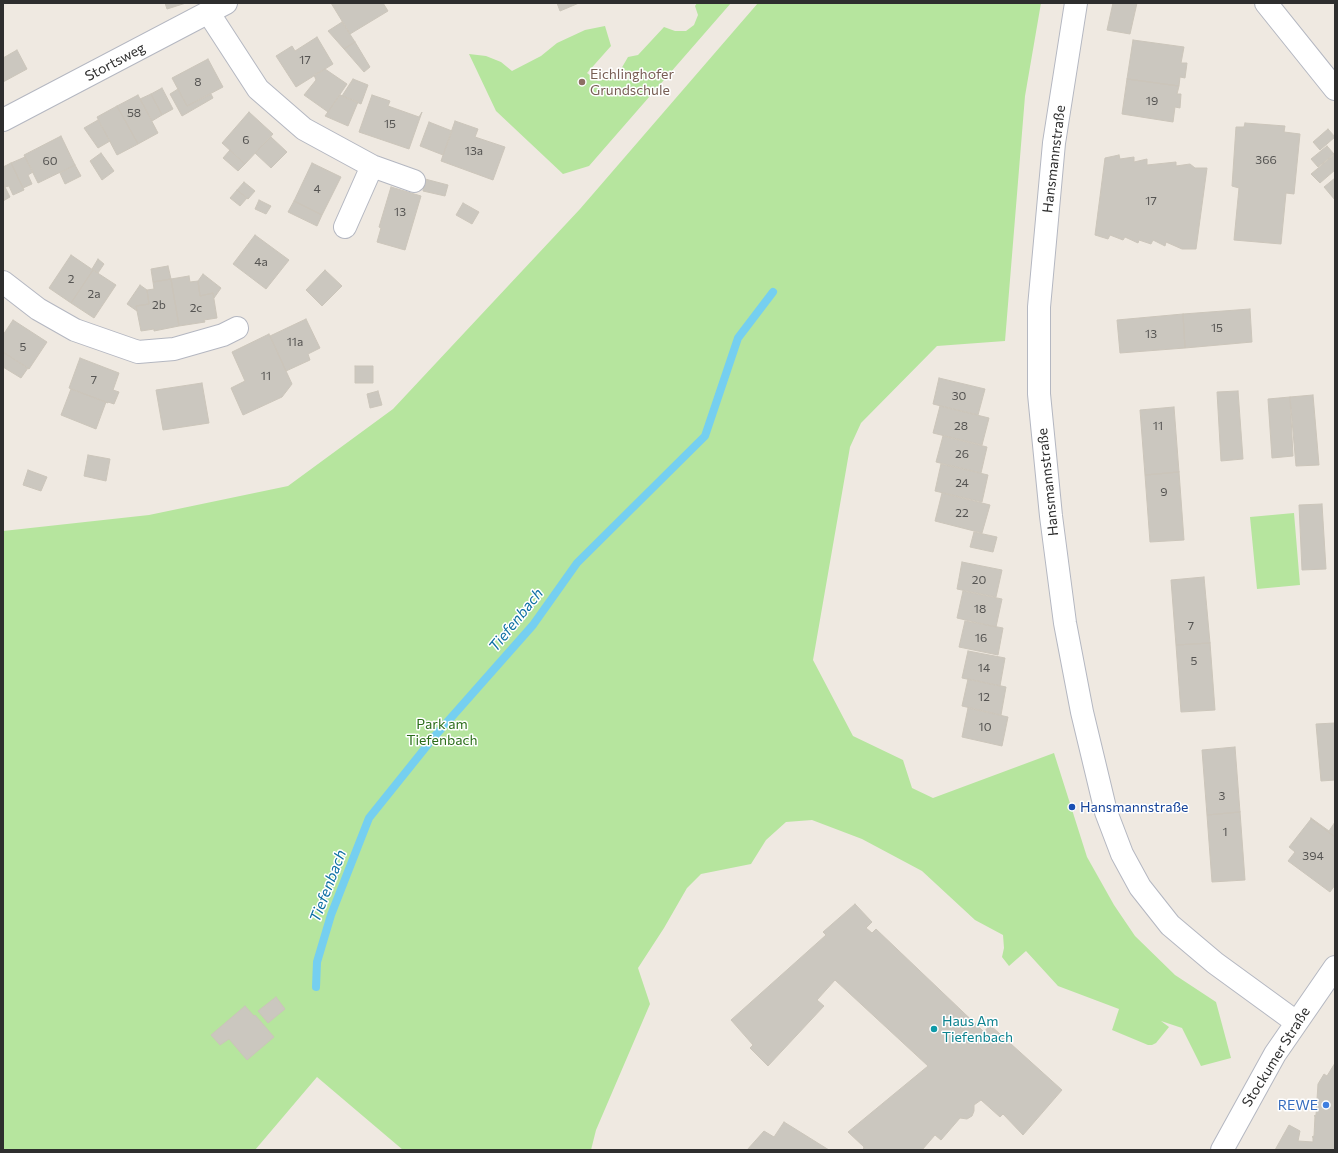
<!DOCTYPE html>
<meta charset="utf-8">
<style>
body{margin:0}
#map{position:relative;width:1338px;height:1153px;overflow:hidden;background:#efe9e1;font-family:Commissioner,sans-serif}
canvas{display:block}
.frame{position:absolute;inset:0;border:4px solid #2e2e2e;pointer-events:none}
</style>
<div id="map">
<canvas width="1338" height="1153"></canvas>
<div class="frame"></div>
</div>
<script>
const g = document.querySelector('canvas').getContext('2d');
g.lineJoin = 'round';
function fillPath(path, color) { g.fillStyle = color; g.fill(path, 'evenodd'); }
const shape = rows => new Path2D(rows.map(r => 'M' + r).join(''));
function strokePath(path, color, width, dash) { g.strokeStyle = color; g.lineWidth = width; g.lineCap = dash ? 'butt' : 'round'; g.setLineDash(dash || []); g.stroke(path); }
function label(font, color, halo, rows, align = 'center') {
  g.font = font + ' Commissioner,sans-serif'; g.lineWidth = 3; g.setLineDash([]); g.textBaseline = 'middle'; g.strokeStyle = halo; g.fillStyle = color; for (const [text, x, y, turn = 0] of rows) {
    g.save(); g.translate(x, y); g.rotate((+turn || 0) * Math.PI / 180); g.textAlign = isNaN(turn) ? turn : align; if (halo) g.strokeText(text, 0, 0); g.fillText(text, 0, 0); g.restore();
  }
}
fillPath(shape([
 [697,3,731,3,589,166,563,174,496,111,469,54,486,56,501,62,512,71,541,56,557,43,585,30,605,26,611,46,587,73,598,81,617,76,628,57,638,55,664,27,675,31,686,31,694,25,698,15,695,6],
 [758,3,1041,3,1025,96,1005,341,937,346,861,423,850,447,813,660,853,736,903,760,912,788,933,798,1054,753,1087,857,1114,905,1135,936,1175,975,1216,1002,1231,1058,1201,1066,1182,1028,1161,1021,1169,1027,1156,1043,1152,1045,1148,1045,1112,1030,1119,1009,1058,986,1026,951,1009,966,1002,957,1004,948,1003,935,975,920,922,871,862,839,812,820,786,822,766,840,751,864,701,874,687,888,664,928,638,968,650,1004,596,1130,591,1150,403,1150,317,1077,255,1150,3,1150,3,531,149,515,288,486,393,409,580,209],
 [1294,513,1300,585,1257,589,1250,517]
]), '#b6e59e');
strokePath(shape([
 [316,987,317,962,331,915,369,818,434,737,533,625,577,563,705,436,738,338,773,292]
]), '#75cff0', 8);
const building = shape([
 [165,3,186,3,167,9,165,3],
 [331,3,383,3,388,11,350,34,331,3],
 [557,3,579,3,560,11,557,3],
 [1113,3,1137,3,1130,34,1107,30,1113,3],
 [342,22,355,42,344,49,328,31,342,22],
 [317,37,333,64,296,87,276,56,292,46,295,51,317,37],
 [1133,40,1184,47,1181,63,1187,63,1185,78,1180,77,1179,86,1127,79,1133,40],
 [355,42,370,67,364,72,344,49,355,42],
 [17,50,27,69,3,82,3,58,17,50],
 [208,59,223,87,187,106,172,78,208,59],
 [325,69,347,84,328,112,304,95,316,80,314,75,325,69],
 [353,79,368,85,361,104,342,96,353,79],
 [1127,79,1179,86,1177,94,1181,94,1180,108,1175,107,1173,122,1122,114,1127,79],
 [162,88,173,109,162,115,151,94,162,88],
 [178,89,187,106,211,94,213,98,182,116,170,94,178,89],
 [151,94,162,115,152,121,140,99,151,94],
 [138,95,158,133,138,144,117,106,138,95],
 [340,95,358,102,348,126,325,116,340,95],
 [372,95,390,101,388,106,419,117,422,112,409,149,359,132,372,95],
 [117,106,138,144,117,155,97,117,117,106],
 [249,112,273,134,245,164,222,143,249,112],
 [98,120,110,141,98,148,84,128,98,120],
 [455,121,478,129,475,137,505,147,493,180,441,161,455,121],
 [429,122,452,131,443,155,420,146,429,122],
 [1245,123,1285,126,1284,132,1300,134,1294,194,1286,193,1281,244,1234,240,1239,188,1232,186,1236,127,1244,127,1245,123],
 [1328,129,1335,137,1320,150,1313,142,1328,129],
 [61,136,75,165,38,183,24,155,61,136],
 [271,137,287,152,271,168,255,153,271,137],
 [1327,146,1334,154,1318,167,1311,159,1327,146],
 [230,150,245,164,238,171,223,158,230,150],
 [101,153,114,171,102,180,90,161,101,153],
 [1335,154,1335,170,1320,183,1311,174,1335,154],
 [1119,155,1120,159,1134,157,1134,162,1147,159,1147,165,1176,162,1176,166,1190,164,1195,168,1207,168,1196,249,1182,249,1166,242,1165,246,1153,240,1151,244,1139,240,1138,243,1125,237,1123,240,1110,235,1108,239,1095,235,1105,158,1119,155],
 [25,157,33,172,28,175,32,184,23,188,11,163,25,157],
 [11,163,24,190,13,195,9,186,5,187,3,183,3,167,11,163],
 [312,163,341,177,322,215,294,201,312,163],
 [75,165,81,176,65,184,60,173,75,165],
 [1335,178,1335,200,1324,187,1335,178],
 [425,179,448,185,445,196,423,191,425,179],
 [244,182,255,191,248,199,237,190,244,182],
 [3,183,10,197,3,201,3,183],
 [391,187,421,196,405,250,377,242,381,228,379,227,391,187],
 [237,190,247,198,240,206,230,198,237,190],
 [259,200,271,206,266,214,255,209,259,200],
 [294,201,322,215,317,226,288,212,294,201],
 [463,203,479,212,472,224,456,215,463,203],
 [255,235,289,260,266,289,233,264,255,235],
 [71,255,93,270,71,303,49,288,71,255],
 [98,259,104,264,98,273,92,269,98,259],
 [168,266,171,279,153,282,151,269,168,266],
 [93,270,116,285,94,318,71,303,93,270],
 [325,270,342,286,322,306,306,290,325,270],
 [203,274,221,288,214,298,213,293,200,296,198,281,203,274],
 [189,276,190,282,198,281,200,296,213,293,217,318,204,320,205,322,179,326,171,279,189,276],
 [171,279,179,326,154,331,154,329,141,331,136,306,149,304,147,290,154,289,153,282,171,279],
 [140,285,147,290,149,304,136,306,137,311,127,304,140,285],
 [1250,309,1252,342,1185,348,1183,314,1250,309],
 [1183,314,1185,348,1120,353,1117,320,1183,314],
 [306,319,320,348,308,354,310,360,286,371,270,336,306,319],
 [13,320,47,342,29,369,3,352,3,335,13,320],
 [269,334,292,384,282,397,243,415,231,388,245,381,232,352,269,334],
 [3,352,28,368,21,378,3,367,3,352],
 [80,358,119,373,113,390,119,392,114,404,108,402,108,403,69,388,80,358],
 [355,366,373,366,373,383,355,383,355,366],
 [939,378,985,389,978,415,933,404,939,378],
 [202,383,209,423,163,430,156,390,202,383],
 [71,389,106,402,96,429,61,415,71,389],
 [378,391,382,405,370,408,367,394,378,391],
 [1238,391,1243,459,1221,461,1217,392,1238,391],
 [1313,395,1319,465,1296,466,1290,397,1313,395],
 [1290,397,1293,456,1272,458,1268,399,1290,397],
 [940,406,989,418,982,445,933,433,940,406],
 [1174,407,1179,472,1145,475,1140,410,1174,407],
 [943,436,987,447,981,473,936,462,943,436],
 [88,455,110,459,106,481,84,476,88,455],
 [941,464,988,475,982,502,935,491,941,464],
 [28,470,47,477,41,491,23,485,28,470],
 [1179,472,1184,540,1150,542,1145,475,1179,472],
 [942,493,990,505,982,533,935,521,942,493],
 [1322,504,1326,569,1302,570,1299,505,1322,504],
 [974,532,997,537,993,552,970,547,974,532],
 [962,562,1002,570,996,597,957,589,962,562],
 [1204,577,1210,643,1176,645,1171,580,1204,577],
 [963,591,1002,599,996,627,957,618,963,591],
 [965,621,1003,628,998,655,959,647,965,621],
 [1210,643,1215,710,1181,712,1176,645,1210,643],
 [968,651,1005,658,1000,686,962,678,968,651],
 [968,679,1006,687,1001,715,962,706,968,679],
 [968,708,1008,717,1002,746,962,737,968,708],
 [1335,723,1335,780,1321,781,1316,724,1335,723],
 [1235,747,1240,812,1207,815,1202,750,1235,747],
 [1240,812,1245,880,1212,882,1207,815,1240,812],
 [1311,818,1329,831,1335,822,1335,837,1311,819,1311,818],
 [1311,819,1335,837,1335,885,1330,892,1288,861,1295,852,1289,847,1311,819],
 [855,904,872,922,866,928,872,933,876,929,984,1032,990,1025,1062,1090,1023,1135,1003,1114,1000,1117,981,1100,974,1105,974,1111,972,1116,967,1119,960,1118,941,1140,935,1135,922,1150,863,1150,864,1147,848,1132,928,1066,835,980,817,1000,824,1006,768,1066,750,1048,753,1045,731,1020,826,935,823,932,855,904],
 [276,997,285,1009,268,1023,258,1011,276,997],
 [245,1006,254,1016,255,1015,274,1037,247,1060,229,1039,220,1045,211,1035,245,1006],
 [1335,1063,1335,1150,1275,1150,1289,1125,1300,1131,1298,1141,1313,1142,1313,1137,1312,1137,1314,1136,1315,1116,1314,1116,1316,1115,1318,1084,1324,1074,1327,1076,1335,1063],
 [784,1122,829,1150,747,1150,764,1131,774,1137,784,1122]
]);
fillPath(building, '#cbc7bf');
strokePath(building, '#cbc5ba', 1);
const street = shape([
 [1266,3,1335,89],
 [208,12,258,89,304,129,372,166,414,181],
 [3,120,226,3],
 [345,227,372,166],
 [3,282,38,309,75,330,138,352,174,349,223,335,237,328]
]);
const secondary = shape([
 [1076,3,1054,143,1039,307,1039,394,1051,516,1065,623,1082,712,1106,812,1122,854,1140,887,1170,925,1215,963,1296,1022],
 [1222,1150,1275,1054,1335,967]
]);
strokePath(street, '#b4b7c1', 24);
strokePath(secondary, '#b4b7c1', 24);
strokePath(street, '#fff', 22);
strokePath(secondary, '#fff', 22);
for (const [x, y, r, color] of [
 [582,82,4,"#8d6e63"],
 [1072,807,4,"#1a4fb4"],
 [934,1029,4,"#0f9aa8"],
 [1326,1105,4,"#3f7fe0"]
]) { const dot = new Path2D(); dot.arc(x, y, r, 0, 2 * Math.PI); g.fillStyle = color; g.fill(dot); strokePath(dot, '#fff', 1.5); }
label('12px', '#555452', null, [
 ["17",305,60],
 ["8",198,82],
 ["19",1152,101],
 ["58",134,113],
 ["15",390,124],
 ["6",246,140],
 ["13a",474,151],
 ["366",1266,160],
 ["60",50,161],
 ["4",317,189],
 ["17",1151,201],
 ["13",400,212],
 ["4a",261,262],
 ["2",71,279],
 ["2a",94,294],
 ["2b",159,305],
 ["2c",196,308],
 ["15",1217,328],
 ["13",1151,334],
 ["11a",295,342],
 ["5",23,347],
 ["11",266,376],
 ["7",94,380],
 ["30",959,396],
 ["28",961,426],
 ["11",1158,426],
 ["26",962,454],
 ["24",962,483],
 ["9",1164,492],
 ["22",962,513],
 ["20",979,580],
 ["18",980,609],
 ["7",1191,626],
 ["16",981,638],
 ["5",1194,661],
 ["14",984,668],
 ["12",984,697],
 ["10",985,727],
 ["3",1222,796],
 ["1",1225,832],
 ["394",1313,856]
]);
label('14px', '#2e2e2e', '#fff', [
 ["Stortsweg",115,62,-28],
 ["Hansmannstraße",1054,159,-83],
 ["Hansmannstraße",1048,482,-96],
 ["Stockumer Straße",1276,1057,-58]
]);
label('14px', '#785e54', '#fff', [
 ["Eichlinghofer",590,74],
 ["Grundschule",590,90]
], 'left');
label('14px', '#2c6e1b', '#fff', [
 ["Park am",442,724],
 ["Tiefenbach",442,740]
]);
label('14px', '#164399', '#fff', [
 ["Hansmannstraße",1080,807]
], 'left');
label('14px', '#0d838f', '#fff', [
 ["Haus Am",942,1021],
 ["Tiefenbach",942,1037]
], 'left');
label('14px', '#366cbe', '#fff', [
 ["REWE",1318,1105]
], 'right');
label('italic 15px', '#0d6fa3', '#fff', [
 ["Tiefenbach",516,620,-51],
 ["Tiefenbach",328,886,-69]
]);
</script>
